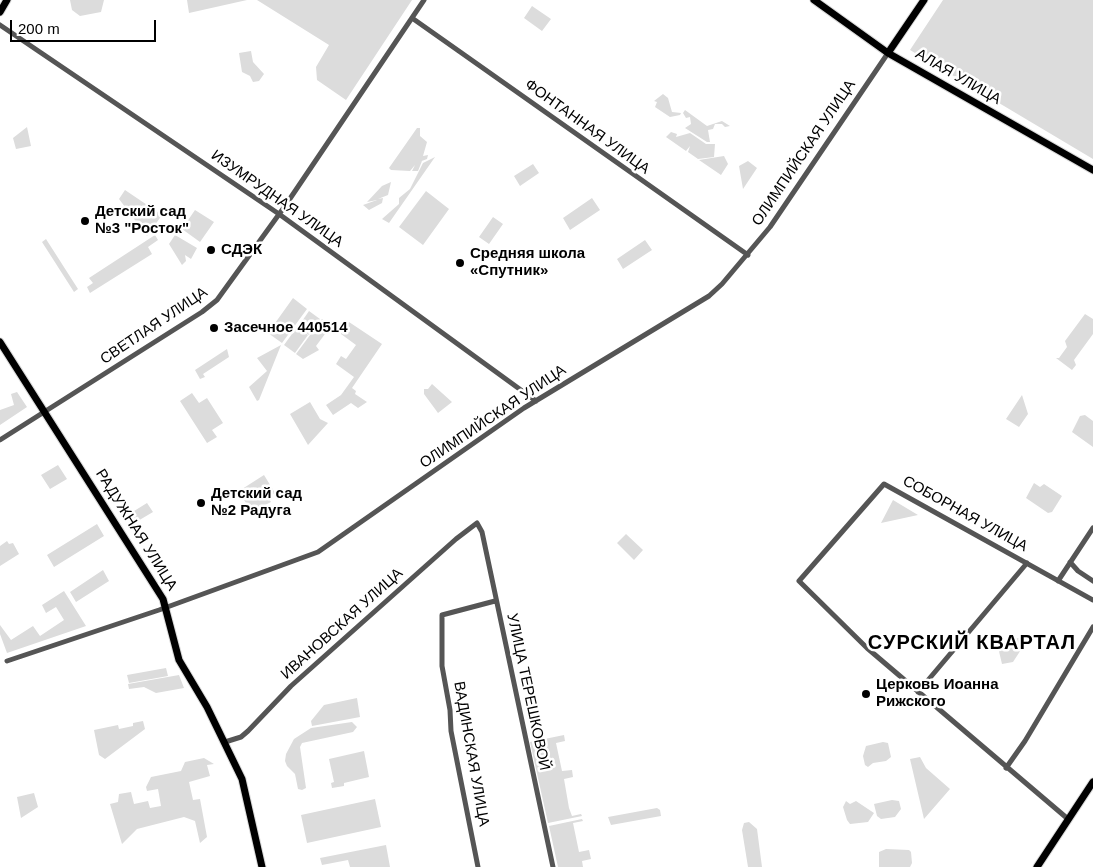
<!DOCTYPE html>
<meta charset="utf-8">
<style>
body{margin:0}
#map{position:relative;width:1093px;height:867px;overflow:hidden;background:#fff;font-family:Arial,sans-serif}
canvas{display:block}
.scale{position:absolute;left:10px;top:20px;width:146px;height:22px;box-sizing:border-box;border:2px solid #000;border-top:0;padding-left:6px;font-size:15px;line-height:18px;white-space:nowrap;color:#000;-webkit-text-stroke:4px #fff;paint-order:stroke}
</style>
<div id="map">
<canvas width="1093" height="867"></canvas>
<div class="scale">200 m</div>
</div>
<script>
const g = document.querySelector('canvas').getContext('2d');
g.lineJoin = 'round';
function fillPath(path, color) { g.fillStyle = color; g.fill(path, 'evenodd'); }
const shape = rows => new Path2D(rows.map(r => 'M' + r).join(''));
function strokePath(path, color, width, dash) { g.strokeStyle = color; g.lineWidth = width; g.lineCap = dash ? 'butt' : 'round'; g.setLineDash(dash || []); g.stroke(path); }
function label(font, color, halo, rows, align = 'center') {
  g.font = font + ' Arial,sans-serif'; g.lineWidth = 5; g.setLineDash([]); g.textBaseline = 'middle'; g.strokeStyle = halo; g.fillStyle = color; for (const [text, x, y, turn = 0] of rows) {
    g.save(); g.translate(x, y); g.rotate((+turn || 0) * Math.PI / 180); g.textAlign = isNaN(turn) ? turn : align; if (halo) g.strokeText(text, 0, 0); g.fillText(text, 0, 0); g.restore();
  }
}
fillPath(shape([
 [70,0,104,0,101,12,80,16,72,10],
 [187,0,247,0,189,13],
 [257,0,412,0,346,100,317,80,316,67,329,45],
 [943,0,1093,0,1093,159,910,50],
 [532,6,551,19,542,31,524,18],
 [251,51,253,62,264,74,259,81,253,82,250,76,242,72,239,53],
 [663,94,668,98,672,112,681,113,680,115,670,117,655,107,657,102,654,101],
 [685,110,707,126,722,121,730,126,725,127,722,124,715,124,713,129,708,130,710,142,707,142,685,128,691,124,690,117,686,118,683,113],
 [27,127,31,146,16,149,13,138],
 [417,128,420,128,420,136,427,142,423,156,428,155,427,159,419,162,422,161,418,171,412,171,415,165,410,171,391,170,389,168],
 [671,132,677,134,676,137,690,133,706,144,715,144,714,157,698,159,688,152,690,146,686,151,666,137],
 [724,156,728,164,721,175,699,160],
 [435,157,389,223,382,219,399,204,399,198,410,189,423,163],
 [748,161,757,168,743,189,739,166],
 [533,164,539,173,520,186,514,176],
 [391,182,388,195,378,199,383,198,382,203,369,210,363,205,377,200,367,202,382,186],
 [125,190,162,215,147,236,119,199],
 [426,191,449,209,423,245,399,227],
 [592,198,600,210,570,230,563,218],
 [195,210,214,222,200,242,182,229],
 [493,217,503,224,489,244,479,237],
 [155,235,158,240,148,247,152,254,90,293,87,287,93,283,89,278],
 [175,235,197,248,191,259,185,255,186,261,182,265,169,244],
 [46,239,78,289,74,292,42,242],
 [645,240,652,250,623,269,617,259],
 [293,298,307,309,282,343,268,333],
 [309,311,320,319,309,335,298,327],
 [1085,314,1093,319,1093,334,1074,360,1076,365,1072,370,1056,358,1059,358,1067,347,1065,341],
 [322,319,331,326,316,346,319,350,303,359,296,354],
 [349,322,382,344,352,388,356,391,355,394,367,402,358,408,351,403,333,415,326,405,341,395,354,377,336,364,341,356,346,359,356,345,341,334],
 [297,327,308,335,295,353,284,345],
 [281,345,259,400,257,401,249,387,267,371,257,358],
 [227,349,229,357,203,374,205,377,200,379,195,370],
 [432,384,452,402,438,413,424,394,424,389,428,389],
 [17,392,27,407,0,425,0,410,14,405,11,394],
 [192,393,199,403,207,398,223,423,212,430,217,437,207,443,180,401],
 [1022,395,1028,414,1019,427,1006,419],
 [310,402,320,419,328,423,308,445,290,414],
 [1085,415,1093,421,1093,447,1072,432,1080,416],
 [58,465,67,479,50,489,41,475],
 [264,475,275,493,268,497,271,502,251,512,239,491],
 [1034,483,1040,487,1044,484,1062,496,1052,512,1048,513,1026,498],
 [893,500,918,515,881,523],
 [147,503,153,512,131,525,126,516],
 [97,524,104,536,54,567,47,555],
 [626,534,643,550,634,560,617,543],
 [7,541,9,544,13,543,19,554,0,566,0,546],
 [103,570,109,581,76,602,70,592],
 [64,591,86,626,7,653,0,634,0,625,11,640,33,626,40,636,64,620,56,607,46,613,42,605],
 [1027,636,1028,639,1013,662,1002,664,997,643],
 [166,668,168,676,129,683,127,675],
 [179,675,184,688,156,693,144,687,129,689,128,684],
 [357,698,360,717,312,726,311,721,324,705],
 [143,721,145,729,105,759,99,755,94,730,118,725,119,729,133,726,133,723],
 [352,722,357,727,353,732,302,743,300,747,306,788,302,790,298,789,295,774,287,766,285,761,286,754,294,739,311,728],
 [564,735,565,741,556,743,562,771,572,770,573,777,564,779,569,808,572,816,581,814,582,816,548,823,530,742],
 [883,742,888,743,891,757,886,761,873,763,868,767,865,765,863,756,866,746],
 [364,751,369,777,344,783,344,786,332,788,331,783,334,782,329,759],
 [920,757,926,768,950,789,924,819,910,759],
 [204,758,214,764,207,765,210,776,189,782,193,800,200,799,207,837,200,843,195,821,184,817,137,829,122,844,110,804,118,802,119,794,131,792,134,804,148,801,150,808,161,806,158,789,147,791,146,787,151,777,181,771,185,762],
 [34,793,38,807,21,818,17,797],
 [375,799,381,827,307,843,301,815],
 [892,800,899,801,901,809,895,817,881,819,877,816,874,804],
 [846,801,850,804,856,801,874,813,868,822,850,824,847,820,843,807],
 [657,808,660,810,661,816,611,825,608,817],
 [582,819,583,821,573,823,579,852,589,850,591,859,582,861,583,867,558,867,549,826],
 [749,822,757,829,762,867,748,867,742,830,744,823],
 [386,845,390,867,350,867,348,860,322,865,320,858],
 [886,849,909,850,911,852,912,863,910,867,879,867,879,852]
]), '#dcdcdc');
const major = shape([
 [814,0,888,53,1093,170],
 [0,12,7,0],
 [888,53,924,0],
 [0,342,163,599,179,660,207,707,242,779,262,867],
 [1037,867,1093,782]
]);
strokePath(major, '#dbdbdb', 9);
strokePath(shape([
 [412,18,748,255],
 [0,25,279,214,536,401],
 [0,440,202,312,217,300,285,206,424,0],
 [1070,562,1078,571,1093,581],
 [1058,581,1093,528],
 [7,661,159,610,318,552,524,408,709,296,722,284,770,227,888,53],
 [918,692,1027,563],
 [225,742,241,737,248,731,291,686,456,539,477,523,482,532,553,867],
 [1006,768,1025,741,1093,627],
 [1068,819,867,648,799,581,884,484,1093,600],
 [478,867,451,731,450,710,442,666,442,615,495,601]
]), '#555', 5);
strokePath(major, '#000', 7);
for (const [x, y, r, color] of [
 [85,221,5,"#000"],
 [211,250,5,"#000"],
 [460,263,5,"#000"],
 [214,328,5,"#000"],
 [201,503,5,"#000"],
 [866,694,5,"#000"]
]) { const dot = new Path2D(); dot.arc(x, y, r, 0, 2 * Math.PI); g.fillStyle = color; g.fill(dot); strokePath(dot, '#fff', 2); }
label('15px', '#000', '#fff', [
 ["АЛАЯ УЛИЦА",958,77,30],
 ["ФОНТАННАЯ УЛИЦА",587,127,36],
 ["ОЛИМПИЙСКАЯ УЛИЦА",804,153,-56],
 ["ИЗУМРУДНАЯ УЛИЦА",277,199,35],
 ["СВЕТЛАЯ УЛИЦА",154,326,-34],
 ["ОЛИМПИЙСКАЯ УЛИЦА",493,417,-34],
 ["СОБОРНАЯ УЛИЦА",965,514,29],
 ["РАДУЖНАЯ УЛИЦА",136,530,58],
 ["ИВАНОВСКАЯ УЛИЦА",342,624,-42],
 ["УЛИЦА ТЕРЕШКОВОЙ",528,692,78],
 ["ВАДИНСКАЯ УЛИЦА",471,754,80]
]);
label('bold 15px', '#000', '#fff', [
 ["Детский сад",95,212],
 ["№3 \"Росток\"",95,229],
 ["СДЭК",221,250],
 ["Средняя школа",470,254],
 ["«Спутник»",470,271],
 ["Засечное 440514",224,328],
 ["Детский сад",211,494],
 ["№2 Радуга",211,511],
 ["Церковь Иоанна",876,685],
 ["Рижского",876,702]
], 'left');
g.letterSpacing = '1px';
label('bold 20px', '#000', '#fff', [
 ["СУРСКИЙ КВАРТАЛ",972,643]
]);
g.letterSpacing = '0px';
</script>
